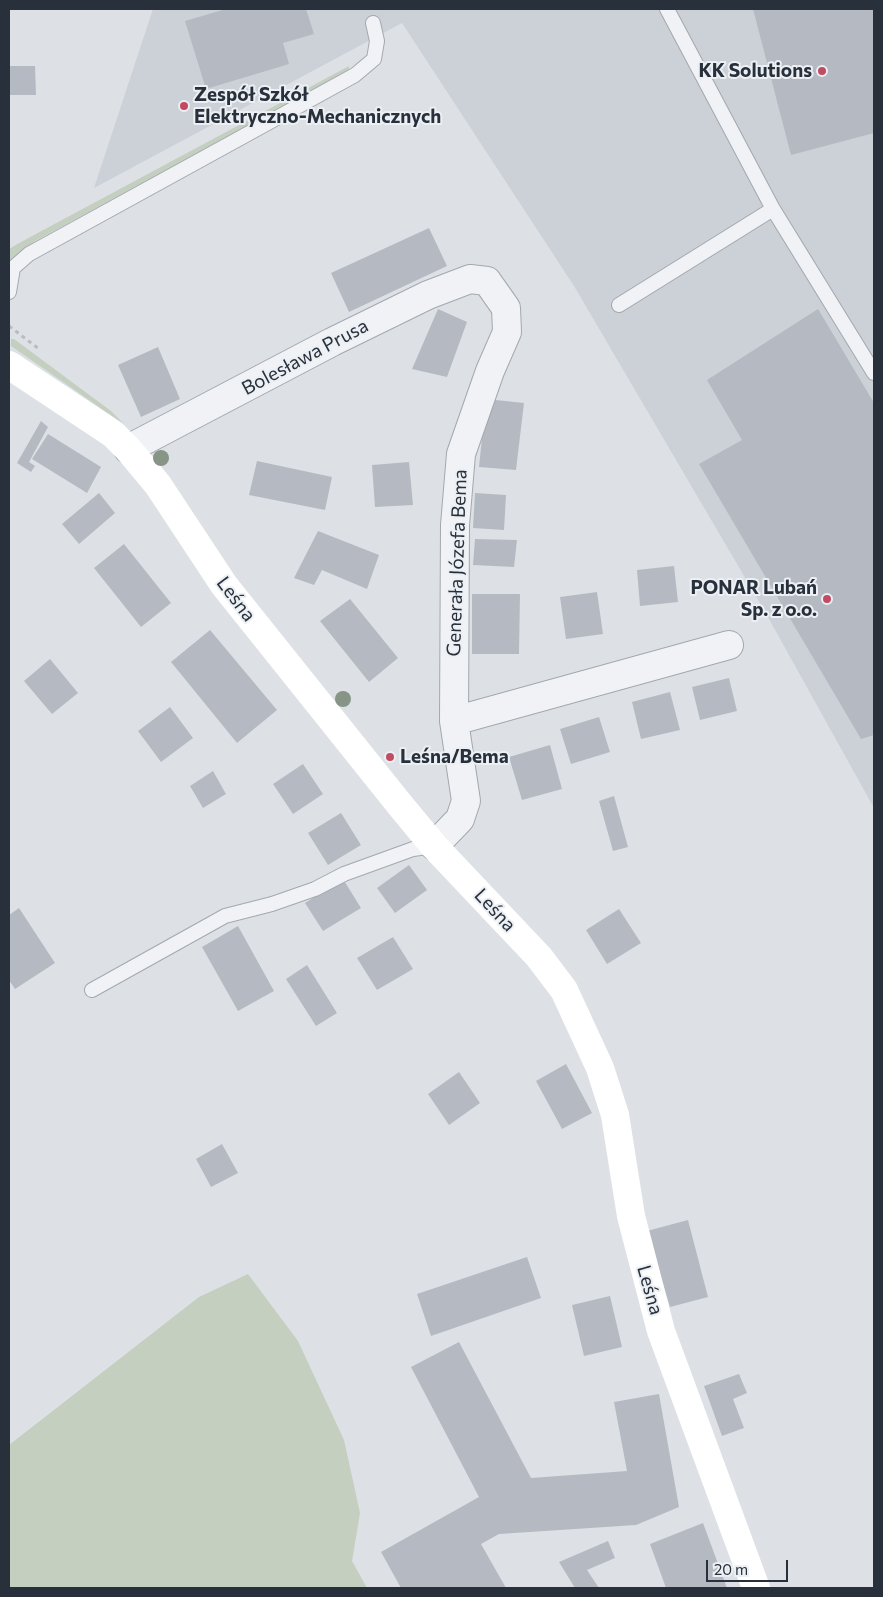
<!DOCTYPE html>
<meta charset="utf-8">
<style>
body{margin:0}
#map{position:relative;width:883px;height:1597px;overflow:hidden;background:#dde1e6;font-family:Commissioner,sans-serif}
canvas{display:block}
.frame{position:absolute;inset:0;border:10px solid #28303b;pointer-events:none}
.scale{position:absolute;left:706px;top:1560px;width:82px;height:22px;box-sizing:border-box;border:2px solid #28303b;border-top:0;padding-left:6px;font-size:15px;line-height:18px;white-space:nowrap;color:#28303b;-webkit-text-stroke:4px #ecf0f4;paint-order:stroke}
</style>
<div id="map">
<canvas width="883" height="1597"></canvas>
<div class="frame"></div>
<div class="scale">20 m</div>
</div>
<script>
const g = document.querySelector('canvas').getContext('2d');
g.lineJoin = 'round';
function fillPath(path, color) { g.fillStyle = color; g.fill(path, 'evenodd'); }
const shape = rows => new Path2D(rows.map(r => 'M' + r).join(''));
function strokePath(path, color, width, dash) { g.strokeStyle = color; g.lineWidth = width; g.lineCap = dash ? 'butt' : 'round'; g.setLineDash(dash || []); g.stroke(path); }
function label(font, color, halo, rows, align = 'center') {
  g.font = font + ' Commissioner,sans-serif'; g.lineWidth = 4; g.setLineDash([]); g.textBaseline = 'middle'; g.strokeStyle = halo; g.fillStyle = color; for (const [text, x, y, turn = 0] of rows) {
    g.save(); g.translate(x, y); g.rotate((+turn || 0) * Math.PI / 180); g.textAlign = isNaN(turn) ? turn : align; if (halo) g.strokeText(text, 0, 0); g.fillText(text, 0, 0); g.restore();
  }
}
fillPath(shape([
 [153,9,874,9,874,808,764,610,574,286,402,23,94,188]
]), '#ccd0d7');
fillPath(shape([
 [349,66,349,71,35,241,9,264,9,249,21,242],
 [11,339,14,339,111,411,125,425,11,346],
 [248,1274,298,1341,344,1440,360,1513,352,1561,367,1588,9,1588,9,1445,199,1297]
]), '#c4cfbf');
fillPath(shape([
 [226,9,306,9,314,34,283,43,289,64,206,89,185,21],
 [753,9,874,9,874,133,791,155],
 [9,66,35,66,36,95,9,95],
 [429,228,447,266,349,312,331,273],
 [438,309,467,322,447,377,412,369],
 [818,309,874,403,874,735,861,739,699,464,742,440,707,380],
 [158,347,180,399,141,417,118,365],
 [486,399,524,403,516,470,479,467],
 [41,421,48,427,29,462,35,466,31,472,17,463],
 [48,434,101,467,87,493,32,459],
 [257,461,332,477,325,510,249,495],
 [409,462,413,505,375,507,372,465],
 [99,493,115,513,79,544,62,524],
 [475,493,506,495,504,530,473,528],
 [318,531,379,555,367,589,322,570,314,585,294,578],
 [475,539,517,540,514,567,473,565],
 [124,544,171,603,141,627,94,568],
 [674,566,678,602,640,606,637,570],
 [597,592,603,634,566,639,560,597],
 [472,594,520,594,519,654,472,654],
 [350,599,398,658,369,682,320,621],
 [210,630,277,710,237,743,171,662],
 [50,659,78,693,52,714,24,681],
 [729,678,737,711,700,720,692,687],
 [670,692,680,730,641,739,632,702],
 [170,707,193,738,161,762,138,731],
 [599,717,610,752,571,764,560,729],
 [550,745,562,789,522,800,509,757],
 [303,764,323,794,293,814,273,784],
 [213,771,226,794,203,808,190,786],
 [614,796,628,847,613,851,599,801],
 [341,813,361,845,328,865,308,833],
 [409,865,427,890,395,913,377,888],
 [343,879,361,908,323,931,305,903],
 [19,908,55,963,15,989,9,980,9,915],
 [619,909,641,943,607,964,586,930],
 [238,926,274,991,238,1011,202,947],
 [393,937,413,969,377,990,357,958],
 [307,965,337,1013,316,1026,286,979],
 [566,1064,592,1113,562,1129,536,1081],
 [459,1072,480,1103,449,1125,428,1094],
 [222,1144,238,1173,211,1187,196,1159],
 [688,1220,708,1297,670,1307,647,1231],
 [527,1257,541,1298,431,1336,417,1294],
 [610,1296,622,1347,584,1356,572,1305],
 [459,1342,531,1478,627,1471,614,1402,659,1394,679,1507,636,1525,499,1534,481,1544,506,1588,401,1588,381,1552,479,1497,411,1367],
 [739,1374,747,1393,733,1399,744,1428,722,1436,704,1386],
 [703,1523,727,1588,666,1588,650,1544],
 [608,1541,615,1558,587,1570,599,1588,575,1588,559,1562]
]), '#b5bac2');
const lane = shape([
 [773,209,874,373],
 [9,292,13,268,29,254,355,75,374,59,377,41,373,23],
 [619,305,773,209,667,9],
 [92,990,225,916,272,904,315,889,344,874,413,849,434,846]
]);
const street = shape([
 [128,449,332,342,428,295,470,279,487,281,506,308,507,332,490,371,461,454,455,525,454,721,466,801,460,819,434,846],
 [454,721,729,645]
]);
strokePath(lane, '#a3a8af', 16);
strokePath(street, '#a3a8af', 30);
strokePath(shape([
 [9,326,39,349]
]), '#b8bcc1', 3, [4, 4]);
strokePath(lane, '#f0f2f5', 14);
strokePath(street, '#f0f2f5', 28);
strokePath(shape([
 [9,365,113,434,128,449,158,485,224,585,400,805,434,846,539,957,564,990,600,1068,615,1115,631,1216,661,1331,756,1588]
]), '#fff', 28);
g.fillStyle = '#869586';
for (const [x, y] of [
 [161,458],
 [343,699]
]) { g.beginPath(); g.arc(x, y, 8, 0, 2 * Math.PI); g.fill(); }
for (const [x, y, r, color] of [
 [822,71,5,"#c24b62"],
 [184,106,5,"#c24b62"],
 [827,599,5,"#c24b62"],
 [390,757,5,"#c24b62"]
]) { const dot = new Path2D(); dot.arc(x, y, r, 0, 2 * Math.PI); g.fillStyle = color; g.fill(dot); strokePath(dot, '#ecf0f4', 2); }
label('bold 19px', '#28303b', '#ecf0f4', [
 ["KK Solutions",812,71],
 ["Zespół Szkół",194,95,"left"],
 ["Elektryczno-Mechanicznych",194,117,"left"],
 ["PONAR Lubań",817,588],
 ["Sp. z o.o.",817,610],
 ["Leśna/Bema",400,757,"left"]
], 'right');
label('19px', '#28303b', '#ecf0f4', [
 ["Bolesława Prusa",305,357,-28],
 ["Generała Józefa Bema",457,563,-88],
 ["Leśna",236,599,53],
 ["Leśna",495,910,47],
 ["Leśna",650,1290,74]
]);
</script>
